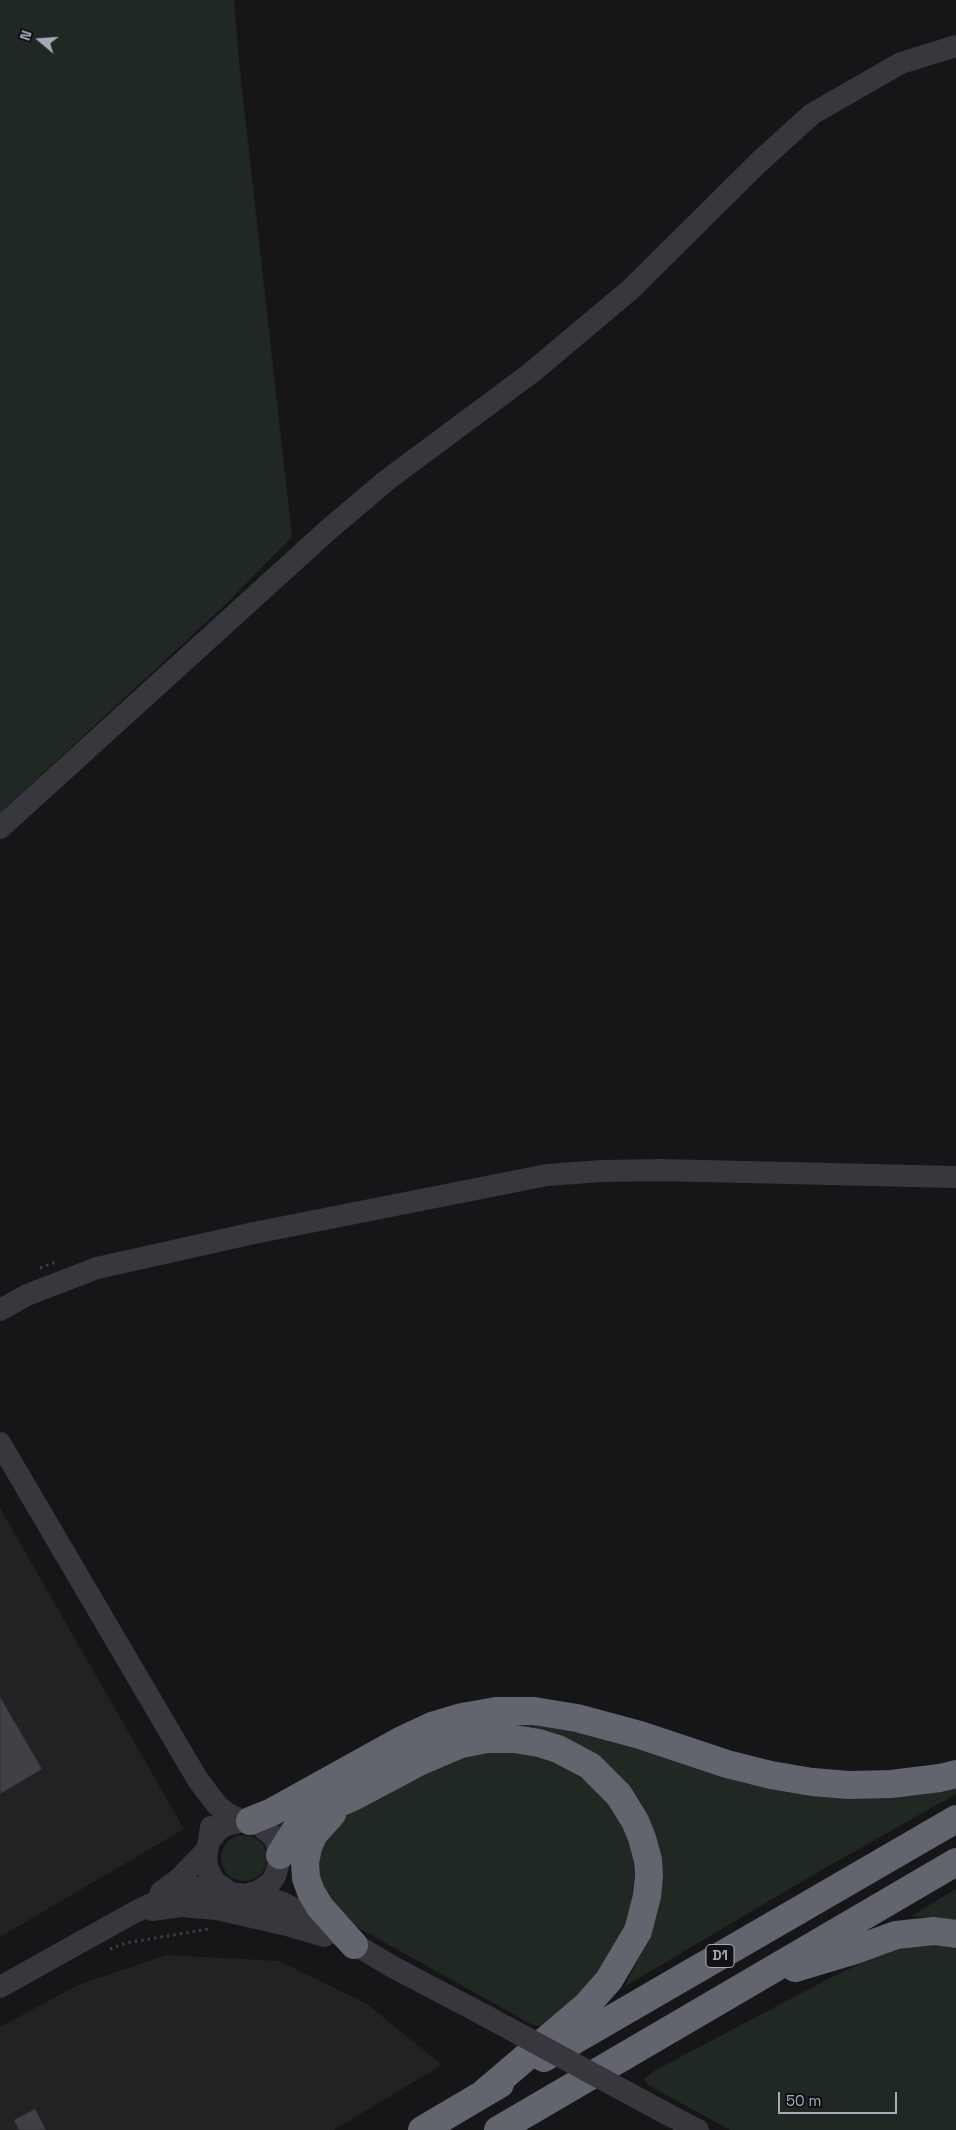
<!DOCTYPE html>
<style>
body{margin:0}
#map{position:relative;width:956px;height:2130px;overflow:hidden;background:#161618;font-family:"Space Grotesk",sans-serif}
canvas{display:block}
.north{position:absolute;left:15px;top:15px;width:50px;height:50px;-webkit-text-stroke:4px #111113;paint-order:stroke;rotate:288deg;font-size:14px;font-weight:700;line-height:20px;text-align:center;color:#a7aab9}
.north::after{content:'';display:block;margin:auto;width:18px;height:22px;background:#a7aab9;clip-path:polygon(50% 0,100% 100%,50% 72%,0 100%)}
.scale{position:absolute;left:778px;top:2092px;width:119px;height:22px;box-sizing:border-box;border:2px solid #a7aab9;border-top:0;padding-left:6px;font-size:15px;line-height:18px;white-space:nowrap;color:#a7aab9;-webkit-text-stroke:4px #111113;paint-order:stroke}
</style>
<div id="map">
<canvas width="956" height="2130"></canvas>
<div class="north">N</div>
<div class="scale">50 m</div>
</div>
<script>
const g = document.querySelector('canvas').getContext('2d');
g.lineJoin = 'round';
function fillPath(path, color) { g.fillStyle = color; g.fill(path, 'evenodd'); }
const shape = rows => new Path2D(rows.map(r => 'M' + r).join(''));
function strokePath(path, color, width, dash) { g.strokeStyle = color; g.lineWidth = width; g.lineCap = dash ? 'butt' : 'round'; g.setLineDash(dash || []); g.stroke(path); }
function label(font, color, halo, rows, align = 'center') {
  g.font = font + ' "Space Grotesk",sans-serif'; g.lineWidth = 5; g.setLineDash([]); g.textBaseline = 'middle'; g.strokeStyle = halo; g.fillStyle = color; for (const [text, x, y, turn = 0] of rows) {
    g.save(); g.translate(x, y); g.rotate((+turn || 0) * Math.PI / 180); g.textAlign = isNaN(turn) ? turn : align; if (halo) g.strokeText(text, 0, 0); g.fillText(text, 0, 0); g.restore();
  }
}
fillPath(shape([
 [0,1508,184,1829,0,1937],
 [167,1955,279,1961,367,2004,442,2065,334,2130,0,2130,0,2027,78,1985]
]), '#222225');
fillPath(shape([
 [0,0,234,0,240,71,292,537,226,604,0,813],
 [528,1721,580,1728,666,1754,956,1787,956,1794,806,1879,624,1987,647,1942,658,1911,660,1882,655,1841,559,1736,532,1728,503,1728,281,1831,277,1825,433,1736,482,1723],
 [489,1752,521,1753,551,1759,589,1783,615,1810,633,1853,635,1895,622,1940,593,1982,542,2026,533,2025,339,1917,316,1892,319,1842,329,1829,358,1805,429,1770,466,1756],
 '221 1858a23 23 0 1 1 46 0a23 23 0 1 1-46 0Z',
 [956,1889,956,1920,911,1916],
 [939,1943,956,1947,956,2130,730,2130,648,2085,644,2079,654,2071,830,1978,899,1945]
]), '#1f2822');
const building = shape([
 [0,1697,42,1769,0,1794,0,1697],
 [35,2109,46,2130,19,2130,14,2120,35,2109]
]);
fillPath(building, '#404045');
strokePath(building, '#303034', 1);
strokePath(shape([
 [40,1268,56,1262],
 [110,1949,126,1943,209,1929]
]), '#3c3e44', 3, [2.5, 4]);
strokePath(shape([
 [0,828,328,530,387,480,531,373,631,289,757,164,812,114,901,63,956,46],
 [0,1310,27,1295,97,1268,254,1233,547,1175,602,1171,661,1170,956,1177],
 [0,1443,198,1780,217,1805,228,1814,243,1821],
 [211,1827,206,1858,208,1870,215,1882,229,1892],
 [209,1842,218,1830,226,1825,243,1821,258,1824,274,1837,279,1850,280,1859,275,1876,271,1882,259,1891,245,1895],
 [161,1892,180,1878,206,1851],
 [152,1910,181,1906,217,1909,287,1925,324,1936],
 [0,1987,133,1913,178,1891,206,1887,237,1894,267,1898,281,1902,313,1919,391,1966,484,2015],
 [667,2114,698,2130]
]), '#37373d', 22);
strokePath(shape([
 [332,1814,314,1834,308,1847,305,1863,306,1878,311,1892,320,1907,354,1945],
 [250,1821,272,1812,400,1741,432,1726,462,1717,496,1711,534,1711,577,1718,640,1735,727,1764,771,1775,812,1782,849,1785,891,1784,940,1778,956,1774],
 [280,1855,298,1826,319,1812,355,1796,419,1762,461,1744,487,1739,515,1739,539,1743,558,1749,590,1766,619,1795,635,1821,642,1838,648,1860,649,1876,647,1896,638,1931,609,1980,586,2006,484,2093],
 [795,1968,855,1950,896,1935,934,1931,956,1934],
 [544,2058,956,1819],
 [422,2130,500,2084],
 [498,2130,956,1862]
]), '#62646e', 28);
strokePath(shape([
 [484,2015,667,2114]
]), '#37373d', 22);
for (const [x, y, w] of [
 [720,1956,28]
]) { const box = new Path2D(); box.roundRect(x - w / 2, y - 11.5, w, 23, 4); g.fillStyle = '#111113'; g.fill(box); strokePath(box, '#a7aab9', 1); }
label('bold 14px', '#a7aab9', null, [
 ["D1",720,1956]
]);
</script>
